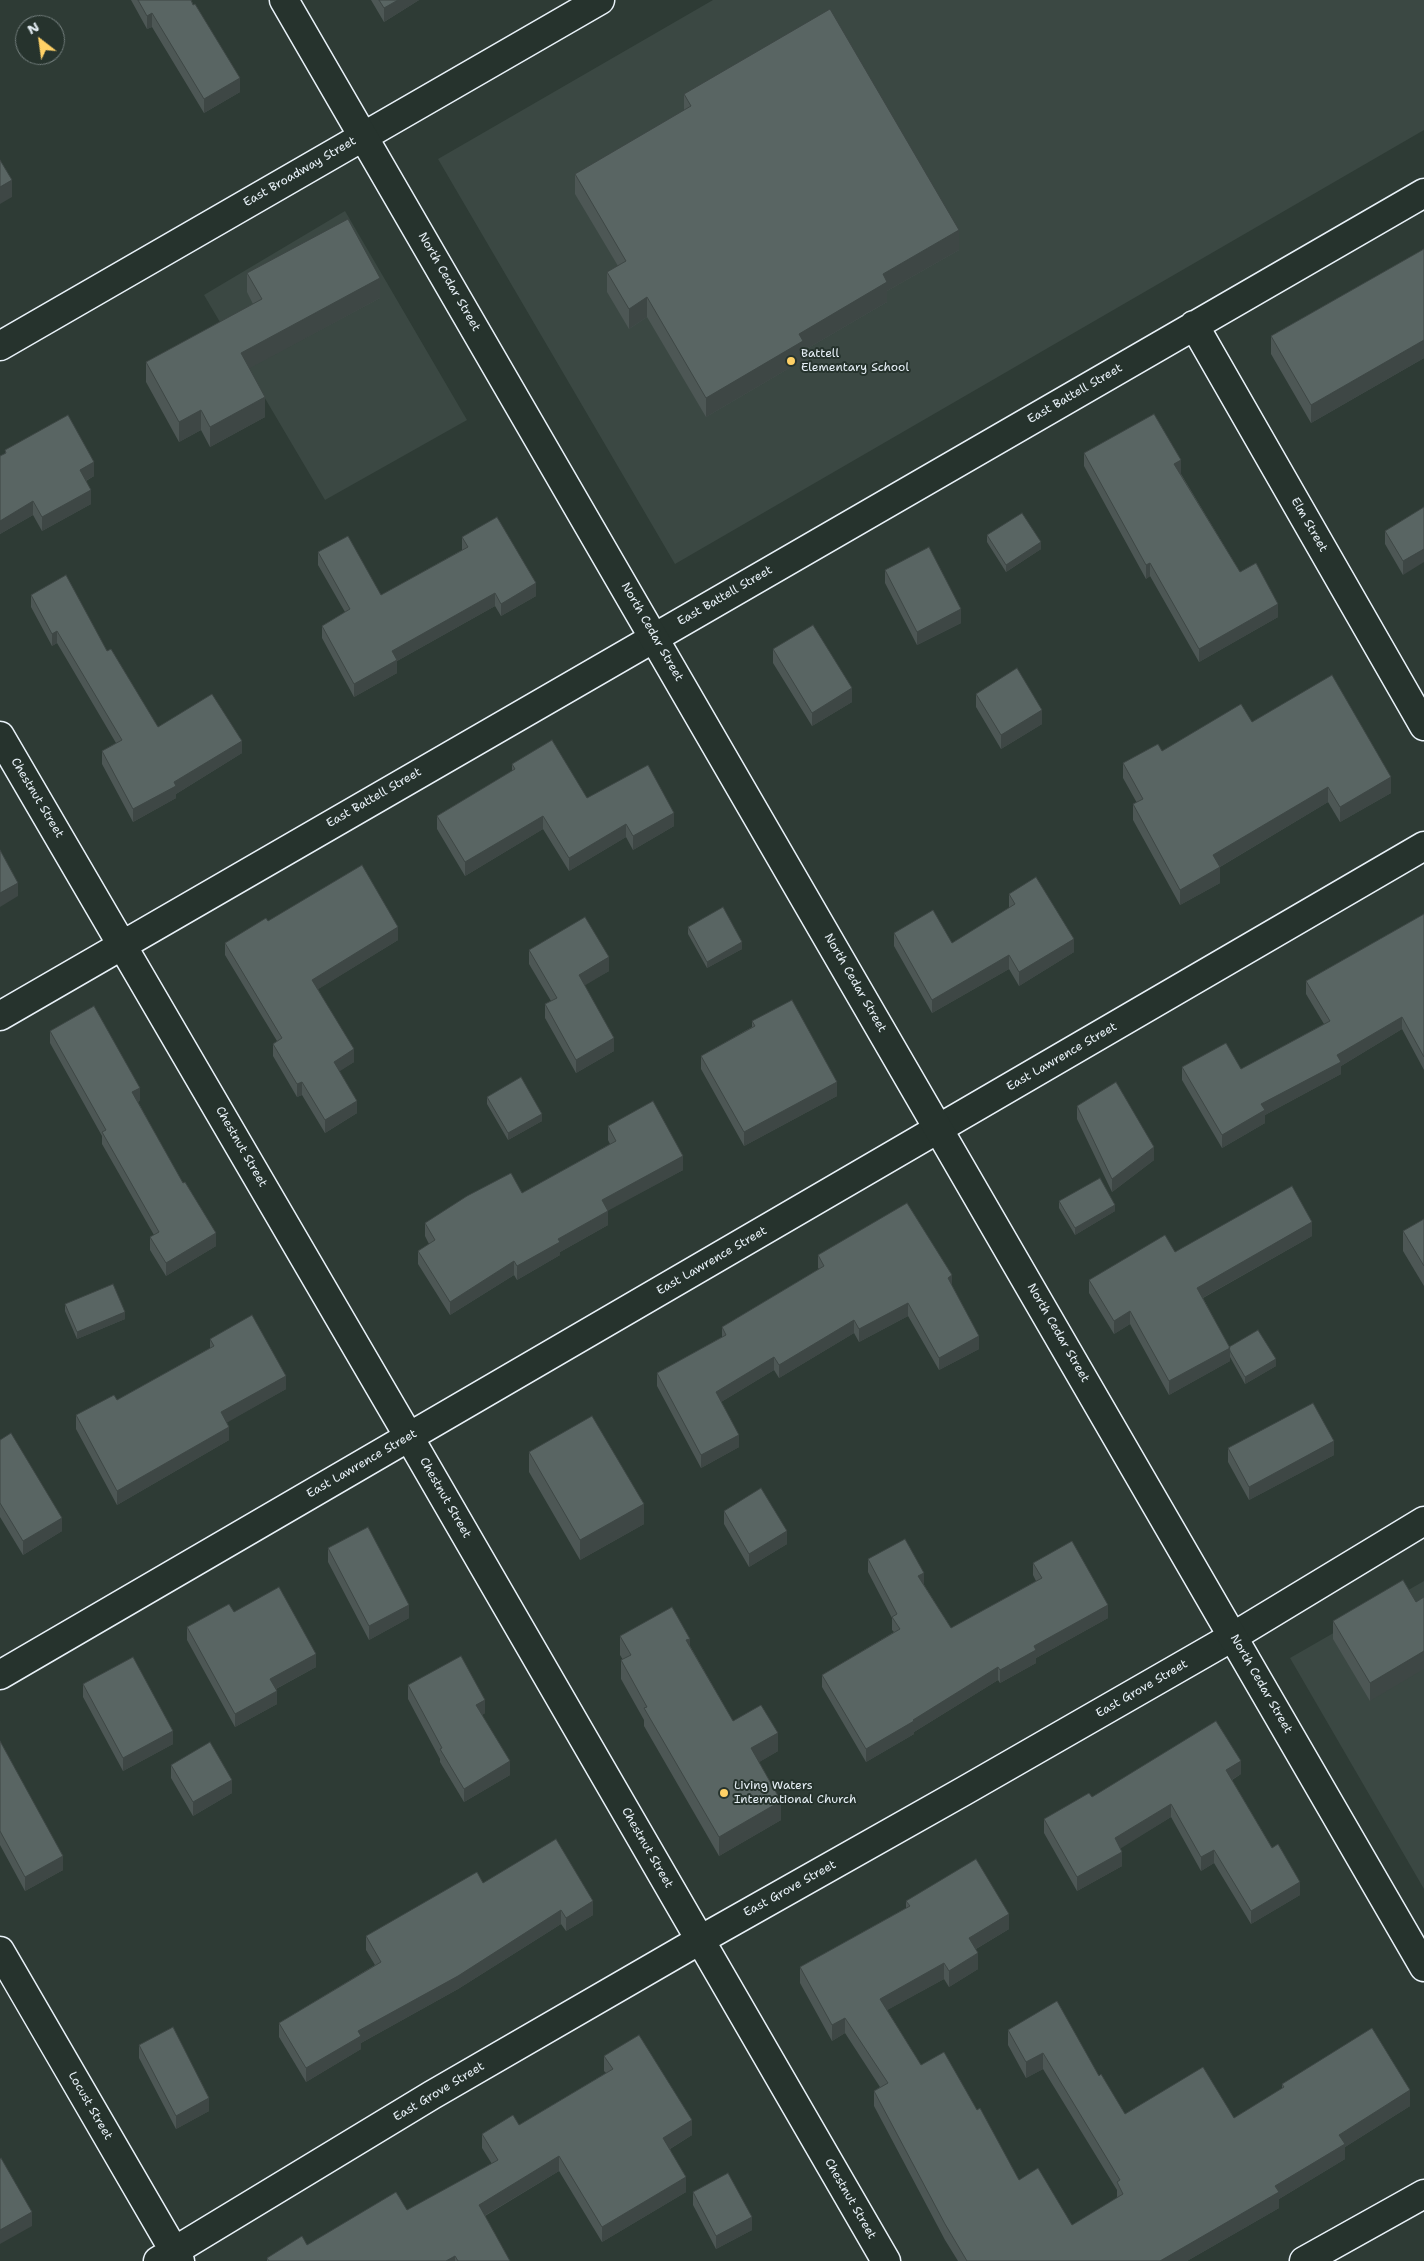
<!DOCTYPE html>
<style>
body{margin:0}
#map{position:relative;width:1424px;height:2261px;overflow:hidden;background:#2e3b35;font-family:"Shantell Sans",sans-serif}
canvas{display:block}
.north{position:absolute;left:15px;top:15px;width:50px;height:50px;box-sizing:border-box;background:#26332d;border:1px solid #747f7e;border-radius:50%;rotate:330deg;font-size:14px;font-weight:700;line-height:20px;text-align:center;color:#e8f1f8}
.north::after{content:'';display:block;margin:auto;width:18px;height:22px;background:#ffd166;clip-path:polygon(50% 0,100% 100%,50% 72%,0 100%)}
</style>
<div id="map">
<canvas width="1424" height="2261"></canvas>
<div class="north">N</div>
</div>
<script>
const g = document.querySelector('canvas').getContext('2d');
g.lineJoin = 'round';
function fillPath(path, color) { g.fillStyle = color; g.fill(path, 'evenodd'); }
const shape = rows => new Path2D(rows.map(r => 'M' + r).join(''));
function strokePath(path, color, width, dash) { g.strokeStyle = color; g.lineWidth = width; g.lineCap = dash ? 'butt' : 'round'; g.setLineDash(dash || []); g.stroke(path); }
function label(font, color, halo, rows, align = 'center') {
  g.font = font + ' "Shantell Sans",sans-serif'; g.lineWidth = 4; g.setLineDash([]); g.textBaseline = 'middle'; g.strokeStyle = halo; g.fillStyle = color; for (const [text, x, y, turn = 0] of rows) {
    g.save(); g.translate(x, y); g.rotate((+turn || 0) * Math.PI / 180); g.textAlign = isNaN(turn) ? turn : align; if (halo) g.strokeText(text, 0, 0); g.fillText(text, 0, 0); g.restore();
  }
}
fillPath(shape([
 [713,0,1424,0,1424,130,675,564,438,159],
 [345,211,467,420,325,500,204,295],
 [1424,1581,1424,1889,1290,1658]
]), '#3b4843');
const street = shape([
 [1194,325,1424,726],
 [0,346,600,0],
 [0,736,409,1437,886,2261],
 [0,1016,1424,193],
 [0,1675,1424,846],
 [0,1951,180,2261],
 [158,2261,432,2095,700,1940,964,1791,1234,1636,1424,1521]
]);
const secondary = shape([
 [284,0,1424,1967],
 [1304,2261,1424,2194]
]);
strokePath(street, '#e8f1f8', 31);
strokePath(secondary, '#e8f1f8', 31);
strokePath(street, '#26332d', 28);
strokePath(secondary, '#26332d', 28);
fillPath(shape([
 [131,0,191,0,240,92,204,113,152,27,147,29],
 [371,0,419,0,384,22],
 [684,94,959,250,887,291,887,302,803,351,803,360,706,417,647,317,629,329,607,292,607,272,618,266,575,194,575,174,684,111],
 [1424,249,1424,358,1311,423,1271,354,1271,336],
 [247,273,380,298,249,368,265,417,210,447,201,430,179,442,146,382,146,362,253,304,247,292],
 [5,450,94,476,86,481,91,504,42,531,33,515,0,534,0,456,5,454],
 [1084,453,1181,474,1240,572,1278,617,1199,662,1150,576,1146,579,1084,466],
 [1424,507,1403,575,1385,544,1385,531],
 [987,535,1041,549,1006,572,987,542],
 [462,537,536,596,501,616,495,606,397,661,397,673,354,697,322,638,322,626,345,612,318,565,318,552,381,595,462,550],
 [885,570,961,623,917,645,885,583],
 [31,595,107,651,158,727,242,753,176,794,176,798,133,822,102,764,102,751,116,743,57,643,52,646,31,607],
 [773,649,852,702,812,726,773,663],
 [976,694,1042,724,1001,749,976,707],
 [1252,722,1391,793,1340,822,1328,802,1220,867,1220,883,1180,905,1133,820,1133,804,1137,803,1123,778,1123,763,1162,751],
 [512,764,587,798,674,826,633,850,626,837,569,871,543,829,465,876,437,829,437,816,512,771],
 [1009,894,1074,952,1019,986,1009,969,932,1013,894,946,894,933,952,943,1009,908],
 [1424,914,1424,1070,1402,1029,1341,1066,1341,1074,1265,1115,1265,1123,1222,1148,1182,1080,1182,1067,1241,1069,1324,1024,1306,994,1306,981],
 [268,921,398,940,318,989,354,1062,339,1071,357,1113,325,1133,302,1095,297,1097,273,1056,273,1044,277,1041,225,955,225,943],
 [688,927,742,949,707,968,688,934],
 [529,950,609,971,584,985,614,1051,576,1073,545,1018,545,1004,551,1001,529,964],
 [752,1021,837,1096,744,1146,701,1069,701,1056,752,1027],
 [50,1031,140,1100,138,1102,216,1246,166,1276,150,1250,150,1237,154,1235,102,1144,102,1136,50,1043],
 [487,1097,542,1121,508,1140,487,1104],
 [1077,1106,1154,1160,1112,1192,1077,1119],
 [608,1126,683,1170,608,1210,608,1225,560,1252,560,1255,517,1280,514,1275,450,1315,418,1264,418,1251,429,1244,425,1236,425,1223,522,1193,610,1144,608,1140],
 [1059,1201,1115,1211,1075,1235,1059,1208],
 [1424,1219,1424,1286,1403,1251,1403,1231],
 [1312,1236,1203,1298,1229,1347,1276,1366,1245,1384,1230,1357,1230,1361,1169,1395,1130,1324,1114,1334,1089,1293,1089,1280],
 [818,1255,952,1286,979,1349,939,1370,908,1316,859,1342,854,1333,779,1378,774,1370,721,1402,739,1447,701,1468,657,1386,657,1373,722,1337,722,1327,819,1269,818,1268],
 [65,1304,125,1319,77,1339,65,1311],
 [210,1339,286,1389,227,1422,229,1440,117,1505,76,1429,76,1415,117,1400,210,1348],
 [0,1440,62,1531,23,1555,0,1517],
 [1228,1448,1334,1455,1249,1500,1228,1462],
 [529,1452,644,1524,580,1560,529,1472],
 [724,1511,787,1544,749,1567,724,1524],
 [328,1548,409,1618,369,1640,328,1562],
 [868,1559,924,1585,951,1628,1036,1581,1033,1575,1033,1563,1108,1618,1036,1658,1036,1663,1000,1683,998,1680,914,1732,914,1734,866,1762,822,1687,822,1675,894,1632,892,1630,892,1618,868,1572],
 [1416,1602,1370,1701,1333,1639,1333,1621],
 [234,1612,316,1667,276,1689,277,1704,235,1727,187,1640,187,1627],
 [620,1636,690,1646,733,1721,778,1751,759,1762,781,1820,719,1856,644,1726,644,1720,621,1679,621,1660,623,1660,620,1655],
 [83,1684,173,1744,123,1771,83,1697],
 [408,1685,485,1713,482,1715,510,1775,464,1802,440,1762,440,1759,408,1699],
 [0,1741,63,1870,25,1891,0,1845],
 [171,1765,232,1793,193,1816,171,1778],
 [1241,1774,1232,1780,1300,1895,1251,1924,1214,1863,1201,1871,1171,1817,1120,1848,1122,1866,1077,1891,1044,1833,1044,1819,1092,1797],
 [483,1883,593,1915,566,1931,561,1924,458,1989,361,2043,361,2049,306,2082,279,2037,279,2023,375,1965,366,1950,366,1936],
 [906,1901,1009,1929,976,1949,978,1969,949,1987,944,1979,887,2010,921,2065,977,2110,1019,2180,1072,2225,1117,2198,1117,2190,1043,2069,1026,2078,1008,2045,1008,2030,1099,2076,1125,2114,1234,2118,1282,2089,1282,2084,1410,2106,1345,2147,1345,2159,1279,2199,1279,2208,1187,2261,958,2261,945,2240,874,2106,874,2091,880,2087,845,2033,832,2041,800,1983,800,1967,906,1908],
 [139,2045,209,2111,176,2129,139,2058],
 [604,2056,692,2135,670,2149,686,2192,602,2242,559,2171,485,2216,510,2261,267,2261,267,2258,307,2245,407,2210,492,2164,482,2148,482,2134,519,2125,606,2073,604,2071],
 [693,2192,752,2230,716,2249,693,2205]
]), '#4d5755');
fillPath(shape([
 [398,0,419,0,384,22,384,8],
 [152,13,152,27,147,29,147,16],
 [240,78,240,92,204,113,204,99],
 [12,180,12,197,0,204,0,187],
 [959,230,959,250,887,291,887,302,803,351,803,360,706,417,706,398,799,334,883,274],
 [380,278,380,298,241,373,241,353],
 [647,297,647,317,629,329,629,309],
 [1424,340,1424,358,1311,423,1311,405],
 [265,397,265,417,210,447,210,427],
 [201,410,201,430,179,442,179,422],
 [1181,460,1181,474,1174,477,1174,464],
 [94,462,94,476,80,484,80,470],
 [91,490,91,504,42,531,42,517],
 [33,501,33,515,0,534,0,521],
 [1041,542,1041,549,1006,572,1006,565],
 [1424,549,1424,562,1403,575,1403,561],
 [1150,563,1150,576,1146,579,1146,565],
 [536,583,536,596,501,616,501,604],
 [495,593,495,606,397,661,397,673,354,697,354,684,392,651],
 [1278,604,1278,617,1199,662,1199,649],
 [961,609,961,623,917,645,917,632],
 [57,631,57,643,52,646,52,634],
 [852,688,852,702,812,726,812,713],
 [1042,710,1042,724,1001,749,1001,735],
 [242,741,242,753,176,794,176,798,133,822,133,809,174,782],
 [1391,777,1391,793,1340,822,1340,807],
 [1328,787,1328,802,1213,871,1213,855],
 [674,813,674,826,633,850,633,836],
 [543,816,543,829,465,876,465,862],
 [626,824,626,837,569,871,569,858],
 [1220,867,1220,883,1180,905,1180,890],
 [18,883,18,896,0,907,0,893],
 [398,927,398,940,312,993,312,980],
 [1074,939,1074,952,1019,986,1019,972],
 [742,942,742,949,707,968,707,962],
 [1009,955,1009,969,932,1013,932,1000],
 [609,957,609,971,579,989,579,975],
 [1402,1017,1402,1029,1341,1066,1341,1074,1265,1115,1265,1123,1222,1148,1222,1135,1261,1104,1337,1055],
 [614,1038,614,1051,576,1073,576,1060],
 [354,1049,354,1062,334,1075,334,1062],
 [302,1082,302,1095,297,1097,297,1084],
 [837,1082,837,1096,744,1146,744,1132],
 [140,1088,140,1100,132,1105,132,1092],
 [357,1101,357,1113,325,1133,325,1120],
 [542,1114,542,1121,508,1140,508,1133],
 [1154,1147,1154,1160,1112,1192,1112,1179],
 [683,1156,683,1170,602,1214,602,1200],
 [1115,1205,1115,1211,1075,1235,1075,1228],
 [608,1211,608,1225,560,1252,560,1255,517,1280,517,1266,558,1239],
 [1312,1222,1312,1236,1197,1301,1197,1288],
 [216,1233,216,1246,166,1276,166,1263],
 [514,1261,514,1275,450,1315,450,1302],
 [952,1275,952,1288,948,1278],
 [908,1303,908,1316,859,1342,859,1329],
 [1130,1311,1130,1324,1114,1334,1114,1321],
 [125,1312,125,1319,77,1339,77,1332],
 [854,1320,854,1333,779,1378,779,1365],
 [979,1336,979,1349,939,1370,939,1358],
 [1230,1348,1230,1361,1169,1395,1169,1381],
 [774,1357,774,1370,716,1405,716,1392],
 [1276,1359,1276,1366,1245,1384,1245,1377],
 [286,1376,286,1389,221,1426,221,1412],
 [229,1427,229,1440,117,1505,117,1491],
 [739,1435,739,1447,701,1468,701,1455],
 [1334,1441,1334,1455,1249,1500,1249,1487],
 [644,1504,644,1524,580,1560,580,1540],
 [62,1518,62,1531,23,1555,23,1541],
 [787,1531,787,1544,749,1567,749,1554],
 [924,1573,924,1586,918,1576],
 [409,1605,409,1618,369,1640,369,1626],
 [1108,1605,1108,1618,1036,1658,1036,1663,1000,1683,1000,1670,1034,1646],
 [690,1639,690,1657,686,1640],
 [1424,1651,1424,1669,1370,1701,1370,1683],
 [316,1654,316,1667,270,1692,270,1679],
 [998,1667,998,1680,914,1732,914,1734,866,1762,866,1749],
 [277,1691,277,1704,235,1727,235,1714],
 [485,1700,485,1713,476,1719,476,1705],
 [173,1731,173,1744,123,1771,123,1758],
 [778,1733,778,1751,751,1767,751,1748],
 [510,1761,510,1775,464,1802,464,1789],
 [1241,1761,1241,1774,1226,1783,1226,1770],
 [232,1780,232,1793,193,1816,193,1802],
 [781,1801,781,1820,719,1856,719,1837],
 [1171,1804,1171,1817,1115,1852,1115,1838],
 [1214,1850,1214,1863,1201,1871,1201,1857],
 [1122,1852,1122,1866,1077,1891,1077,1877],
 [63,1856,63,1870,25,1891,25,1877],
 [1300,1882,1300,1895,1251,1924,1251,1911],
 [593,1901,593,1915,566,1931,566,1918],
 [561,1910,561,1924,458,1989,361,2043,361,2049,306,2082,306,2068,358,2031],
 [1009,1914,1009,1929,969,1953,969,1938],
 [978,1953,978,1969,949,1987,949,1971],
 [944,1963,944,1979,880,2014,880,1999],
 [845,2018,845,2033,832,2041,832,2025],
 [1043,2053,1043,2069,1026,2078,1026,2062],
 [1410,2090,1410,2106,1345,2147,1345,2159,1279,2199,1279,2208,1187,2261,1160,2261,1275,2186,1339,2135],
 [209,2098,209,2111,176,2129,176,2116],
 [692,2120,692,2135,663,2153,663,2138],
 [559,2156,559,2171,479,2219,479,2205],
 [686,2177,686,2192,602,2242,602,2227],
 [32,2212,32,2226,0,2244,0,2230],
 [752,2217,752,2230,716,2249,716,2236],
 [455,2256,455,2261,446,2261]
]), '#3e4745');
const building = shape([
 [138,0,191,0,193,5,195,4,240,78,204,99,152,13,147,16,138,0],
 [379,0,398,0,384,8,379,0],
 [830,9,959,230,883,274,887,282,799,334,803,341,706,398,647,297,629,309,607,272,626,261,575,174,691,106,684,94,830,9],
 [0,160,12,180,0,187,0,160],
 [348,219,380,278,241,353,265,397,210,427,201,410,179,422,146,362,262,299,247,273,348,219],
 [1424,249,1424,340,1311,405,1271,336,1424,249],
 [1154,414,1181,460,1174,464,1240,572,1256,563,1278,604,1199,649,1150,563,1146,565,1084,453,1154,414],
 [68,415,94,462,80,470,91,490,42,517,33,501,0,521,0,456,6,453,5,450,68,415],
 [1424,507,1424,549,1403,561,1385,531,1424,507],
 [1022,513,1041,542,1006,565,987,535,1022,513],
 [497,517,536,583,501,604,495,593,392,651,397,660,354,684,322,626,350,609,318,552,348,536,381,595,468,547,462,537,497,517],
 [929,547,961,609,917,632,885,570,929,547],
 [66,575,107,651,111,649,158,727,212,694,242,741,174,782,176,786,133,809,102,751,122,740,57,631,52,634,31,595,66,575],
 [813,625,852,688,812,713,773,649,813,625],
 [1017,668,1042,710,1001,735,976,694,1017,668],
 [1332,675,1391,777,1340,807,1328,787,1213,855,1220,867,1180,890,1133,804,1143,799,1123,763,1158,744,1162,751,1241,704,1252,722,1332,675],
 [552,740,587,798,648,765,674,813,633,836,626,824,569,858,543,816,465,862,437,816,515,769,512,764,552,740],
 [0,850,18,883,0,893,0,850],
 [362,865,398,927,312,980,354,1049,334,1062,357,1101,325,1120,302,1082,297,1084,273,1044,282,1038,225,943,266,918,268,921,362,865],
 [1036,877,1074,939,1019,972,1009,955,932,1000,894,933,933,910,952,943,1015,904,1009,894,1036,877],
 [723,907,742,942,707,962,688,927,723,907],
 [1424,914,1424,1057,1402,1017,1337,1055,1341,1062,1261,1104,1265,1110,1222,1135,1182,1067,1226,1043,1241,1069,1330,1021,1306,981,1424,914],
 [585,917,609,957,579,975,614,1038,576,1060,545,1004,557,998,529,950,585,917],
 [792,1000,837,1082,744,1132,701,1056,755,1026,752,1021,792,1000],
 [94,1006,140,1088,132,1092,183,1183,185,1182,216,1233,166,1263,150,1237,159,1232,102,1132,106,1130,50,1031,94,1006],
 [521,1077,542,1114,508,1133,487,1097,521,1077],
 [1116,1082,1154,1147,1112,1179,1077,1106,1116,1082],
 [653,1101,683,1156,602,1200,608,1211,558,1239,560,1242,517,1266,514,1261,450,1302,418,1251,435,1240,425,1223,467,1196,511,1173,522,1193,616,1141,608,1126,653,1101],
 [1100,1178,1115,1205,1075,1228,1059,1201,1100,1178],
 [1292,1186,1312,1222,1197,1288,1230,1348,1169,1381,1130,1311,1114,1321,1089,1280,1165,1235,1175,1252,1292,1186],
 [907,1203,952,1275,948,1278,979,1336,939,1358,908,1303,859,1329,854,1320,779,1365,774,1357,716,1392,739,1435,701,1455,657,1373,726,1335,722,1327,824,1266,818,1255,907,1203],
 [1424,1219,1424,1266,1403,1231,1424,1219],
 [113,1284,125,1312,77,1332,65,1304,113,1284],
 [252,1315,286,1376,221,1412,229,1427,117,1491,76,1415,114,1395,117,1400,214,1346,210,1339,252,1315],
 [1258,1330,1276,1359,1245,1377,1230,1351,1229,1347,1258,1330],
 [1313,1403,1334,1441,1249,1487,1228,1448,1313,1403],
 [592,1416,644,1504,580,1540,529,1452,592,1416],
 [11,1433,62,1518,23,1541,0,1503,0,1440,11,1433],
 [761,1488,787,1531,749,1554,724,1511,761,1488],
 [368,1527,409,1605,369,1626,328,1548,368,1527],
 [905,1539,924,1573,918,1576,951,1628,1042,1578,1033,1563,1072,1541,1108,1605,1034,1646,1036,1650,1000,1670,998,1667,913,1720,914,1721,866,1749,822,1675,900,1629,892,1617,897,1614,868,1559,905,1539],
 [1403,1580,1416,1602,1424,1597,1424,1651,1370,1683,1333,1621,1403,1580],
 [279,1587,316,1654,270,1679,277,1691,235,1714,187,1627,229,1604,234,1612,279,1587],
 [672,1607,690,1639,686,1640,733,1721,761,1705,778,1733,751,1748,781,1801,719,1837,644,1708,647,1707,621,1660,631,1655,620,1636,672,1607],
 [461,1656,485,1700,476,1705,510,1761,464,1789,440,1749,442,1748,408,1685,461,1656],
 [133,1657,173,1731,123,1758,83,1684,133,1657],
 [1216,1721,1241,1761,1226,1770,1272,1848,1278,1844,1300,1882,1251,1911,1214,1850,1201,1857,1171,1804,1115,1838,1122,1852,1077,1877,1044,1819,1089,1793,1092,1797,1216,1721],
 [0,1741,63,1856,25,1877,0,1831,0,1741],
 [210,1742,232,1780,193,1802,171,1765,210,1742],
 [556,1839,593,1901,566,1918,561,1910,458,1976,358,2031,361,2036,306,2068,279,2023,381,1962,366,1936,477,1872,483,1883,556,1839],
 [976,1859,1009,1914,969,1938,978,1953,949,1971,944,1963,880,1999,921,2065,944,2052,977,2110,980,2108,1019,2180,1038,2168,1072,2225,1123,2194,1117,2182,1120,2180,1043,2053,1026,2062,1008,2030,1057,2001,1099,2076,1101,2074,1125,2114,1203,2067,1234,2118,1284,2087,1282,2084,1372,2028,1410,2090,1339,2135,1345,2144,1275,2186,1279,2192,1160,2261,967,2261,945,2224,874,2091,888,2083,845,2018,832,2025,800,1967,910,1906,906,1901,976,1859],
 [173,2027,209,2098,176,2116,139,2045,173,2027],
 [639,2035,692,2120,663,2138,686,2177,602,2227,559,2156,479,2205,510,2261,458,2261,455,2256,446,2261,269,2261,267,2258,302,2236,307,2245,396,2192,407,2210,498,2160,482,2134,513,2115,519,2125,613,2069,604,2056,639,2035],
 [1,2158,32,2212,0,2230,0,2159,1,2158],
 [728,2173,752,2217,716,2236,693,2192,728,2173]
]);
fillPath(building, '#596563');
strokePath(building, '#3e4745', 1);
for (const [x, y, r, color] of [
 [791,361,5,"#ffd166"],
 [724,1793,5,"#ffd166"]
]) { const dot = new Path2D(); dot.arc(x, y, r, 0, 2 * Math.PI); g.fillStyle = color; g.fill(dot); strokePath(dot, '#26332d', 2); }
label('12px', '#e8f1f8', '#26332d', [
 ["East Broadway Street",300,172,-30],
 ["North Cedar Street",449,282,60],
 ["East Battell Street",1075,394,-30],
 ["Elm Street",1309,525,60],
 ["East Battell Street",725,596,-30],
 ["North Cedar Street",652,632,60],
 ["Chestnut Street",37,798,59],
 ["East Battell Street",374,798,-30],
 ["North Cedar Street",855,983,60],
 ["East Lawrence Street",1062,1057,-30],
 ["Chestnut Street",241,1147,60],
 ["East Lawrence Street",712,1261,-30],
 ["North Cedar Street",1058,1333,60],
 ["East Lawrence Street",362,1464,-30],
 ["Chestnut Street",445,1498,60],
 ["North Cedar Street",1261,1684,60],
 ["East Grove Street",1142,1689,-30],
 ["Chestnut Street",647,1848,60],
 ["East Grove Street",790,1889,-29],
 ["East Grove Street",439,2092,-31],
 ["Locust Street",90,2106,60],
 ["Chestnut Street",850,2199,60]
]);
label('12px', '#e8f1f8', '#26332d', [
 ["Battell",801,354],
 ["Elementary School",801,368],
 ["Living Waters",734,1786],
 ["International Church",734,1800]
], 'left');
</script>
